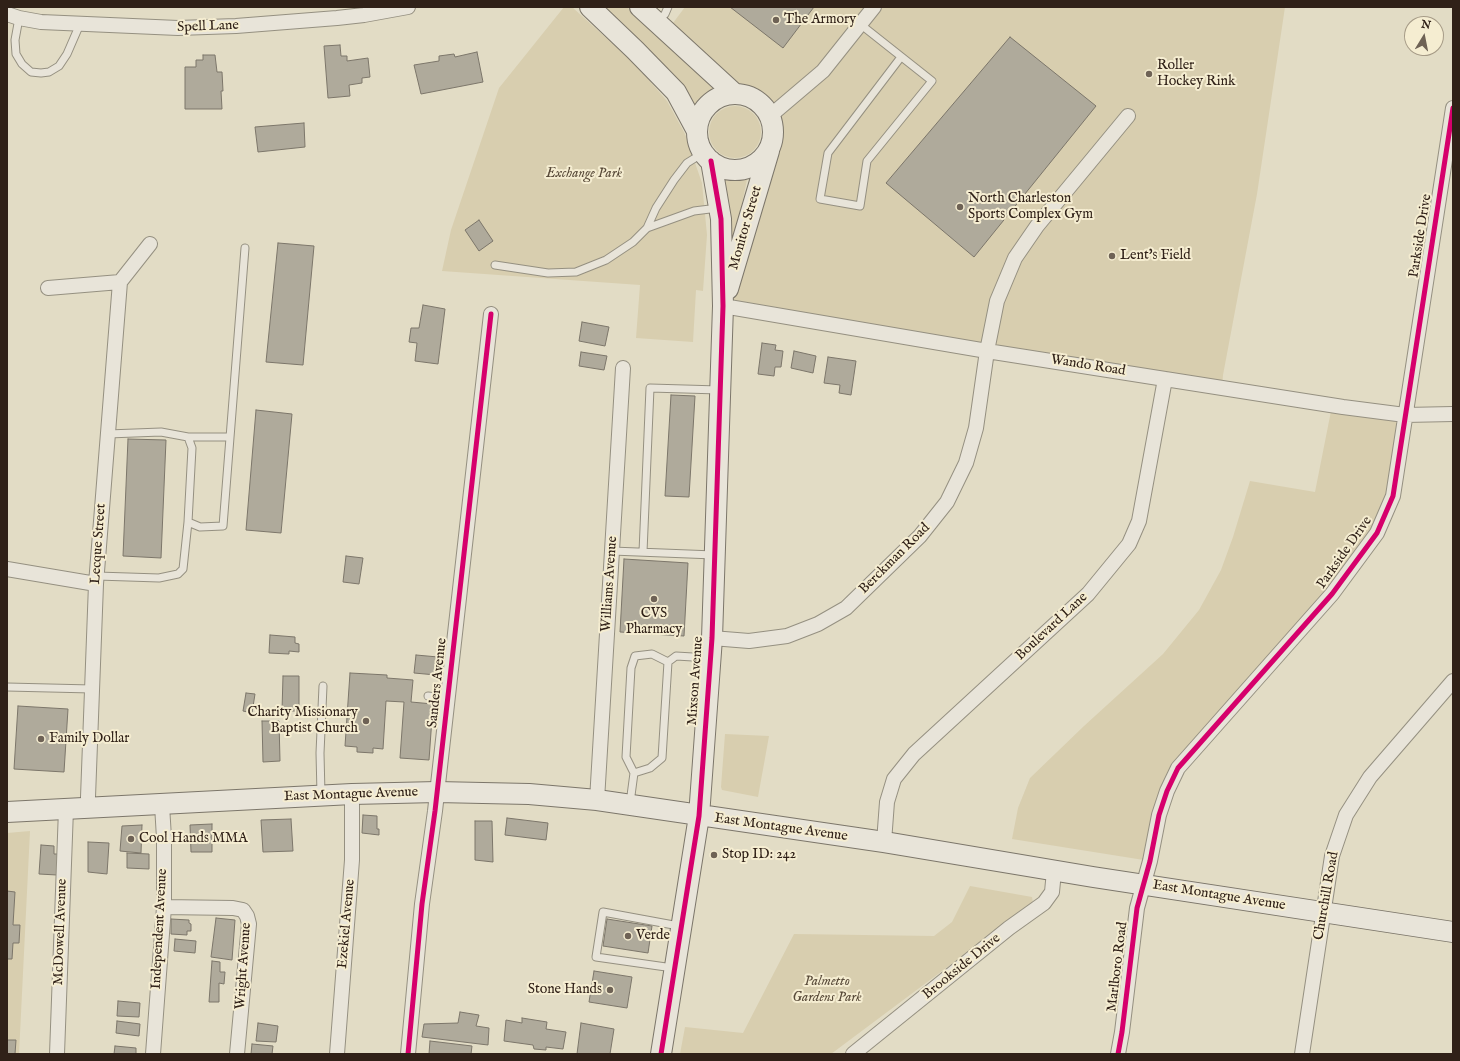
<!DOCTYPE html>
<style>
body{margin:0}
#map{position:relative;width:1460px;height:1061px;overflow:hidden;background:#e2dcc5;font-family:"IM FELL English",serif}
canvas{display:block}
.frame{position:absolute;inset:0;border:8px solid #302118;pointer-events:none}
.north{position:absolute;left:1404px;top:16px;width:40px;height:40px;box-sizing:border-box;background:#f5edd1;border:1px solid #a69b87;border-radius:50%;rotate:10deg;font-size:11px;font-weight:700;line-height:16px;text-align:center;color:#302118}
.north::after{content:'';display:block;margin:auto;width:14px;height:18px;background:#6e6255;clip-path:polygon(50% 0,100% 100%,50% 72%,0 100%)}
</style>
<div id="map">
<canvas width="1460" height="1061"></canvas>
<div class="frame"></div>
<div class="north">N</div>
</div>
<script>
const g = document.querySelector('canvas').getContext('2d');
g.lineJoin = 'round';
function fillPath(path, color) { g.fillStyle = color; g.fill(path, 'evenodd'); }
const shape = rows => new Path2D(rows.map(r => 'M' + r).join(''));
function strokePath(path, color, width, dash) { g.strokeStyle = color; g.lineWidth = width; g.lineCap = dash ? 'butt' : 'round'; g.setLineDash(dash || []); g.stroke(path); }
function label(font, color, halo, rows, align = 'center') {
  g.font = font + ' "IM FELL English",serif'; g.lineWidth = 4; g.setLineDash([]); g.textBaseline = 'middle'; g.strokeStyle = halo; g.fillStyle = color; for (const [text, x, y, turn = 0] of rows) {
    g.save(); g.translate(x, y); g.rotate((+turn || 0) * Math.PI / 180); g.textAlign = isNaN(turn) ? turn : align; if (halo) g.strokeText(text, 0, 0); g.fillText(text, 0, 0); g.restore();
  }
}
fillPath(shape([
 [564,7,572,7,636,65,667,101,685,134,702,183,707,235,703,291,696,290,693,342,636,338,640,285,442,271,451,230,499,88],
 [602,7,627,7,717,90,707,97,699,106,695,106],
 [685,7,1285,7,1257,194,1223,375,1222,388,723,306,773,139,773,127,770,116,764,107,756,100,746,95,735,94,667,31],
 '709 132a26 26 0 1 1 52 0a26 26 0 1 1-52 0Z',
 [723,174,748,175,736,232,734,236,732,237,729,236],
 [1332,406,1405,415,1377,533,1178,768,1150,861,1012,839,1018,808,1030,778,1084,726,1163,654,1199,610,1221,570,1233,537,1250,481,1315,492],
 [725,734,769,736,758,797,722,790,721,787],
 [30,831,19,1054,7,1054,7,833],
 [970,886,1032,897,1033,903,831,1054,680,1054,685,1027,743,1033,794,934,934,936,952,922]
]), '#d8ceaf');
const building = shape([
 [730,7,814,7,783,48,730,7],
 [1010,37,1096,106,974,257,886,183,1010,37],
 [340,45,341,56,347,56,347,61,368,58,370,77,362,78,362,83,349,85,350,96,328,98,324,46,340,45],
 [477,52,483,82,421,94,414,65,439,61,439,56,454,54,455,57,477,52],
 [203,55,215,55,217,72,222,72,223,91,221,91,222,109,185,109,185,67,196,67,196,60,203,60,203,55],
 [304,123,305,147,258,152,255,127,304,123],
 [479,220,493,241,479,251,465,230,479,220],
 [278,243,314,246,303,365,266,362,278,243],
 [423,305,445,309,438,364,415,361,417,343,409,342,411,328,419,328,423,305],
 [582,322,609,327,605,346,579,341,582,322],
 [762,343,776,345,775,350,783,351,781,367,775,367,774,376,758,374,762,343],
 [794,351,816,356,813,373,791,368,794,351],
 [581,352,607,356,604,370,579,366,581,352],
 [828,357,856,361,851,395,839,393,840,385,824,383,828,357],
 [671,395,695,396,689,497,665,496,671,395],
 [256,410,292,414,281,533,246,530,256,410],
 [128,439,166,440,161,558,123,556,128,439],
 [346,556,363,558,359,584,343,582,346,556],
 [624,559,688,563,684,636,620,632,624,559],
 [270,635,295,637,295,643,299,644,299,652,289,651,289,654,269,653,270,635],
 [416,655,438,657,436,675,414,673,416,655],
 [350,673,387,675,387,678,413,680,411,702,433,704,429,760,400,758,404,702,386,701,383,749,373,748,373,753,357,752,357,747,345,746,350,673],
 [283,676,299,676,299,711,282,711,283,676],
 [246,693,255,694,252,713,243,711,246,693],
 [18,706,68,709,64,772,14,769,18,706],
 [262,721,279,721,280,761,263,762,262,721],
 [363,815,377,816,377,829,379,829,379,835,362,833,363,815],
 [507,818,548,823,546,840,505,835,507,818],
 [291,819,293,851,263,852,261,820,291,819],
 [475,821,492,821,493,862,475,860,475,821],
 [212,824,212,852,191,852,190,825,212,824],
 [142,825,141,853,120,851,122,826,142,825],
 [88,842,109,843,107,874,88,872,88,842],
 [41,845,54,846,54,854,58,854,57,875,39,874,41,845],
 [127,853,149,854,149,869,127,868,127,853],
 [7,891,15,892,13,925,20,925,19,943,13,943,12,959,7,959,7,891],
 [216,918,235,920,232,960,211,957,216,918],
 [171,919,189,920,189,923,191,924,191,931,187,931,187,935,171,934,171,919],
 [607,919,652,926,648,953,603,946,607,919],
 [175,939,196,941,195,953,174,951,175,939],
 [212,961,220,962,220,972,225,972,224,984,219,983,219,1002,209,1002,212,961],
 [594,971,632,977,627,1008,589,1002,594,971],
 [118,1001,140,1003,139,1017,117,1016,118,1001],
 [460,1012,479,1015,476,1026,489,1028,488,1045,422,1037,424,1024,458,1023,460,1012],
 [522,1018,547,1022,546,1029,566,1032,563,1049,546,1047,546,1050,534,1049,533,1045,504,1041,506,1020,522,1023,522,1018],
 [117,1021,140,1024,139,1036,116,1033,117,1021],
 [258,1023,278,1026,276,1042,256,1041,258,1023],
 [581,1023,614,1029,610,1054,577,1054,581,1023],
 [7,1040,16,1040,15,1054,7,1054,7,1040],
 [430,1041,472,1046,471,1054,429,1054,430,1041],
 [252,1044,273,1046,272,1054,251,1054,252,1044],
 [115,1046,136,1048,136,1054,114,1054,115,1046]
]);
fillPath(building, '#afaa9b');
strokePath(building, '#7c766a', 1);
const lane = shape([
 [19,18,15,40,16,54,22,64,31,72,41,73,49,72,59,66,67,54,80,24],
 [657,22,665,14,668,7],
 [860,24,932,81,867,161,860,206,820,199,828,153,901,57],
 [647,228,694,211,718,208],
 [495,265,548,273,576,272,606,260,633,242,647,228,656,208,674,180,687,163,703,153],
 [108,434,161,432,188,437,192,448,188,522,200,527,223,526,245,248],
 [188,437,230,437],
 [612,551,714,555],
 [643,552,650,388,719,390],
 [97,576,159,578,178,574,183,569,188,522],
 [7,687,92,689],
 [428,696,448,698],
 [634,773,626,757,631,668,635,656,652,654,668,662],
 [321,794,320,753,323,686],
 [630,803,634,773,650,768,662,758,668,662,676,656,710,658],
 [673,968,596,957,603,912,679,926]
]);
const street = shape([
 [7,14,19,18,41,22,178,28,236,26,337,18,364,15,408,7],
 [770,116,823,71,874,7],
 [48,288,120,282,150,244],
 [723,306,987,351,1343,407,1405,415,1453,414],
 [7,569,96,584],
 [712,638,749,641,787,636,818,624,846,608,920,536,947,502,966,463,976,428,987,351,997,301,1015,258,1037,226,1128,116],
 [597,800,623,368],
 [89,808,88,797,96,584,120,282],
 [884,842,887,802,894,779,914,754,1088,594,1129,544,1139,521,1165,379],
 [164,907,233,908,243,910,247,916,249,924,237,1054],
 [57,1054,66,809],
 [153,1054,164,907,164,838,162,805],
 [337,1054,352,860,352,794],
 [408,1054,422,904,435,811,491,314],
 [853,1054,1009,928,1044,903,1052,892,1054,871],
 [1118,1054,1122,1032,1137,908,1150,861,1159,815,1167,791,1178,768,1332,594,1377,533,1393,496,1453,108],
 [1302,1054,1332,856,1346,815,1370,777,1453,681]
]);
const secondary = shape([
 [590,7,635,50,676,92,697,131],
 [640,7,735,94],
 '697 132a38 38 0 1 1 76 0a38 38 0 1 1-76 0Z',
 [728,289,769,151],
 [7,812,352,794,437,792,529,794,597,800,884,842,1093,877,1453,932],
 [661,1054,699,816,712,638,723,306,721,219,711,161]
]);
strokePath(lane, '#959081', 9);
strokePath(street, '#959081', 16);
strokePath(secondary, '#7c766a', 22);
strokePath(lane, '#e8e4d9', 7);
strokePath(street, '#e8e4d9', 14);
strokePath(secondary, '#e8e4d9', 20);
strokePath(shape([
 [408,1054,422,904,435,811,491,314],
 [661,1054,699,816,712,638,723,306,721,219,711,161],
 [1118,1054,1122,1032,1137,908,1150,861,1159,815,1167,791,1178,768,1332,594,1377,533,1393,496,1453,108]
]), '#d6006c', 5);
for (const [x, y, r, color] of [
 [776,20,4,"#6e6255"],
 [1149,74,4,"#6e6255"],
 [960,207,4,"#6e6255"],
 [1112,256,4,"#6e6255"],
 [654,599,4,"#6e6255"],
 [366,721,4,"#6e6255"],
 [41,739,4,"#6e6255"],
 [131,839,4,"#6e6255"],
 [714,855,4,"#6e6255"],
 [628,936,4,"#6e6255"],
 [610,990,4,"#6e6255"]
]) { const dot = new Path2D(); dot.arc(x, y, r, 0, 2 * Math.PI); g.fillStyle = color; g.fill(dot); strokePath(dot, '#f5edd1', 1.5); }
label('14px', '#302118', '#f5edd1', [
 ["The Armory",784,20],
 ["Roller",1157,66],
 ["Hockey Rink",1157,82],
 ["North Charleston",968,199],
 ["Sports Complex Gym",968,215],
 ["Lent's Field",1120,256],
 ["CVS",654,614,"center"],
 ["Pharmacy",654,630,"center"],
 ["Charity Missionary",358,713,"right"],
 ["Baptist Church",358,729,"right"],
 ["Family Dollar",49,739],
 ["Cool Hands MMA",139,839],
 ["Stop ID: 242",722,855],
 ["Verde",636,936],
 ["Stone Hands",602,990,"right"]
], 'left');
label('14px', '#302118', '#f5edd1', [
 ["Spell Lane",208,27,-2],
 ["Monitor Street",746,228,-74],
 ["Parkside Drive",1421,236,-81],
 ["Wando Road",1088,366,9],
 ["Lecque Street",99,544,-86],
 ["Parkside Drive",1345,553,-55],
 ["Berckman Road",895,559,-45],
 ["Williams Avenue",610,584,-86],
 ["Boulevard Lane",1052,627,-43],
 ["Mixson Avenue",696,681,-86],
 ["Sanders Avenue",438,683,-84],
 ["East Montague Avenue",351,795,-2],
 ["East Montague Avenue",781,828,8],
 ["East Montague Avenue",1219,896,9],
 ["Churchill Road",1327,896,-80],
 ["Ezekiel Avenue",347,924,-85],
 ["Independent Avenue",160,929,-87],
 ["McDowell Avenue",61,932,-88],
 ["Wright Avenue",244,966,-86],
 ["Brookside Drive",962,967,-39],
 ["Marlboro Road",1118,967,-83]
]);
label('italic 14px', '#584a39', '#f5edd1', [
 ["Exchange Park",584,174],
 ["Palmetto",827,982],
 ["Gardens Park",827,998]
]);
</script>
